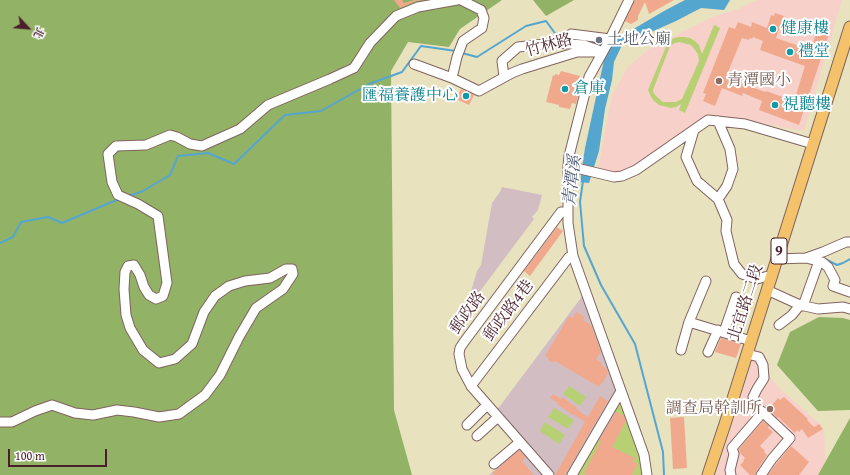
<!DOCTYPE html>
<meta charset="utf-8">
<style>
body{margin:0}
#map{position:relative;width:850px;height:475px;overflow:hidden;background:#e8e2bf;font-family:"Gentium Book Plus","Noto Serif TC",serif}
canvas{display:block}
.north{position:absolute;left:8px;top:8px;width:40px;height:40px;-webkit-text-stroke:3px #fff;paint-order:stroke;rotate:116deg;font-size:11px;font-weight:700;line-height:16px;text-align:center;color:#4a1f2b}
.north::after{content:'';display:block;margin:auto;width:14px;height:18px;background:#4a1f2b;clip-path:polygon(50% 0,100% 100%,50% 72%,0 100%)}
.scale{position:absolute;left:8px;top:449px;width:99px;height:18px;box-sizing:border-box;border:2px solid #4a1f2b;border-top:0;padding-left:5px;font-size:12px;line-height:14px;white-space:nowrap;color:#4a1f2b;-webkit-text-stroke:3px #fff;paint-order:stroke}
</style>
<div id="map">
<canvas width="850" height="475"></canvas>
<div class="north">北</div>
<div class="scale">100 m</div>
</div>
<script>
const g = document.querySelector('canvas').getContext('2d');
g.lineJoin = 'round';
function fillPath(path, color) { g.fillStyle = color; g.fill(path, 'evenodd'); }
const shape = rows => new Path2D(rows.map(r => 'M' + r).join(''));
function strokePath(path, color, width, dash) { g.strokeStyle = color; g.lineWidth = width; g.lineCap = dash ? 'butt' : 'round'; g.setLineDash(dash || []); g.stroke(path); }
function label(font, color, halo, rows, align = 'center') {
  g.font = font + ' "Gentium Book Plus","Noto Serif TC",serif'; g.lineWidth = 4; g.setLineDash([]); g.textBaseline = 'middle'; g.strokeStyle = halo; g.fillStyle = color; for (const [text, x, y, turn = 0] of rows) {
    g.save(); g.translate(x, y); g.rotate((+turn || 0) * Math.PI / 180); g.textAlign = isNaN(turn) ? turn : align; if (halo) g.strokeText(text, 0, 0); g.fillText(text, 0, 0); g.restore();
  }
}
fillPath(shape([
 [757,0,842,0,804,131,765,124,705,117,635,167,621,173,598,169,612,95,628,67,647,50,713,17,738,9],
 [756,349,761,351,766,357,766,368,769,376,782,391,820,424,824,431,826,470,824,475,716,475]
]), '#f7d0ca');
fillPath(shape([
 [502,187,542,195,538,210,532,217,534,219,475,298,471,295,469,298,477,271,481,265,492,203,500,192],
 [589,287,609,341,641,430,649,460,652,475,489,475,519,449,524,440,497,410]
]), '#d2bec2');
fillPath(shape([
 [714,25,720,28,685,113,679,110,681,104,676,107,671,108,659,105,654,101,651,97,648,90,668,42,674,38,679,37,684,37,690,38,695,41,699,45,702,54],
 [679,42,691,45,698,54,699,61,682,99,676,102,663,102,656,96,653,92,653,90,670,46,675,43],
 [569,386,586,397,580,406,563,394],
 [621,398,642,461,644,475,632,475,637,464,633,462,635,458,617,450,617,449,612,447,627,418,613,411],
 [554,408,574,420,568,429,548,417],
 [545,422,565,435,559,444,540,431],
 [596,438,602,441,585,473,588,475,575,475]
]), '#b8d074');
fillPath(shape([
 [0,0,502,0,460,29,449,47,408,42,391,71,394,410,412,475,0,475],
 [533,0,574,0,546,16],
 [819,317,843,318,850,320,850,410,818,411,777,365,790,332],
 [850,418,850,475,818,475]
]), '#92b266');
fillPath(shape([
 [685,0,730,0,724,10,701,8,676,21,622,45,614,62,612,80,605,109,599,151,589,183,580,182,585,148,604,60,613,41,664,11]
]), '#55a6cf');
strokePath(shape([
 [590,42,603,45],
 [462,53,477,57,526,26,546,21,557,36,579,40],
 [583,181,580,202,584,246,601,285,635,344,663,452,664,475],
 [129,196,143,191,170,175,178,156,208,153,234,164,285,115,321,111,369,84,402,72,421,46,456,51],
 [0,243,13,237,21,222,48,217,62,223,119,199],
 [819,256,837,265,843,263,850,259]
]), '#55a6cf', 2);
fillPath(shape([
 [394,0,402,0,404,3,415,0,423,0,416,1,400,8],
 [635,0,674,0,649,14,645,2,638,16,638,20,631,24,625,21],
 [775,13,784,16,776,38,811,50,819,24,831,28,799,125,759,110,762,101,743,93,742,96,722,88,715,106,703,101,706,94,703,93,729,27,735,29,738,22,751,27,752,22,767,28,771,15,774,16],
 [753,37,763,41,760,50,805,66,794,101,766,91,765,92,746,85,748,79,728,72,742,38,749,40,750,38,752,39],
 [561,71,580,76,578,84,581,84,576,104,572,103,570,109,559,107,559,105,546,102,553,75,555,76,555,74,559,75],
 [461,89,474,95,469,105,456,99],
 [557,227,563,231,530,276,524,271],
 [576,312,585,317,583,320,591,325,601,352,596,359,602,363,601,365,606,368,608,371,607,373,608,373,602,384,601,383,599,387,555,361,554,363,548,360,549,358,545,356,569,316,573,318],
 [721,338,741,344,736,358,715,352],
 [553,394,561,399,562,397,577,408,576,409,588,417,600,396,608,401,565,475,555,475,585,422,573,414,573,415,557,404,558,403,550,398],
 [784,397,808,419,807,420,814,427,819,424,823,429,808,438,802,429,799,432,797,430,795,433,778,417,777,418,771,411,774,407,772,405,778,398,780,400],
 [616,412,624,416,626,421,612,447,635,458,633,462,638,464,632,475,588,475,584,473,601,441,599,440],
 [684,417,687,468,673,469,670,418],
 [763,421,769,426,768,428,773,432,760,446,765,451,764,452,767,455,756,472,755,475,750,475,740,465,744,461,743,460,745,458,740,453,739,449],
 [791,446,809,462,799,475,768,475,777,463],
 [519,450,526,457,522,461,534,475,495,475,492,472,498,469]
]), '#f1a98e');
const minor = shape([
 [629,0,610,39,589,77,569,156,568,166,568,223,573,256,644,455,647,475],
 [571,34,610,39],
 [414,64,452,78,479,91,512,73,522,69,577,52,603,52],
 [504,77,502,61,518,47,555,43,584,45,598,50],
 [452,78,457,57,463,41,482,28,484,18,481,10,461,0],
 [718,121,730,149,733,169,727,186,718,199,727,220,726,231,734,264,742,274,757,279,772,275],
 [694,130,686,157,697,181,718,199],
 [568,166,614,177,622,176,636,170,708,120,745,124,813,144],
 [806,258,823,252,846,242,850,242],
 [777,259,806,258,822,262,828,267,835,280,833,286,850,292],
 [706,281,689,322,751,341],
 [767,290,800,305,818,309,843,307,850,309],
 [803,306,819,261],
 [779,325,792,315,800,305],
 [724,332,736,297],
 [681,350,689,322],
 [708,352,718,330],
 [747,354,759,357,763,365,764,378,757,389,753,397,757,407,790,438,772,459,761,475],
 [471,386,569,257,573,256],
 [0,422,12,422,35,411,52,405,75,413,93,415,117,410,134,412,159,417,179,414,205,395,220,375,239,337,256,308,283,289,293,274,292,269,286,269,270,278,245,281,229,286,215,296,204,312,192,344,175,359,159,363,143,350,130,328,126,315,124,289,125,272,128,266,134,265,140,275,144,287,149,295,156,299,163,296,167,283,158,216,138,204,118,195,112,182,108,154,116,146,146,145,170,135,177,137,190,144,202,146,213,141,240,129,268,105,330,79,354,68,370,43,396,16,418,7,457,0],
 [467,425,487,405],
 [477,436,498,417],
 [494,464,520,442],
 [549,475,471,386,462,369,459,354,460,348,464,342,561,212,568,211],
 [572,475,621,391],
 [731,475,730,470,734,454,732,448,763,412]
]);
const major = shape([
 [708,475,725,424,747,354,850,27]
]);
strokePath(minor, '#81635f', 11);
strokePath(major, '#81635f', 13);
strokePath(minor, '#fff', 9);
strokePath(major, '#f3c26a', 11);
for (const [x, y, r, color] of [
 [773,29,4,"#0f9aa8"],
 [599,40,4,"#6b7280"],
 [790,52,4,"#0f9aa8"],
 [719,81,4,"#8d6e63"],
 [565,89,4,"#0f9aa8"],
 [466,96,4,"#0f9aa8"],
 [775,105,4,"#0f9aa8"],
 [770,409,4,"#8d6e63"]
]) { const dot = new Path2D(); dot.arc(x, y, r, 0, 2 * Math.PI); g.fillStyle = color; g.fill(dot); strokePath(dot, '#fff', 1.5); }
for (const [x, y, w] of [
 [779,251,16]
]) { const box = new Path2D(); box.roundRect(x - w / 2, y - 13, w, 26, 3); g.fillStyle = '#fff'; g.fill(box); strokePath(box, '#4a1f2b', 1); }
label('bold 15px', '#4a1f2b', null, [
 ["9",779,251]
]);
label('16px', '#0d838f', '#fff', [
 ["健康樓",781,29],
 ["禮堂",798,52],
 ["倉庫",573,89],
 ["匯福養護中心",458,96,"right"],
 ["視聽樓",783,105]
], 'left');
label('16px', '#5b616d', '#fff', [
 ["土地公廟",607,40]
], 'left');
label('16px', '#4a1f2b', '#fff', [
 ["竹林路",549,46,-15],
 ["北宜路二段",746,303,-72],
 ["郵政路4巷",509,311,-53],
 ["郵政路",468,313,-54]
]);
label('16px', '#785e54', '#fff', [
 ["青潭國小",727,81],
 ["調查局幹訓所",762,409,"right"]
], 'left');
label('italic 17px', '#4f5c75', '#fff', [
 ["青潭溪",573,181,-83]
]);
</script>
